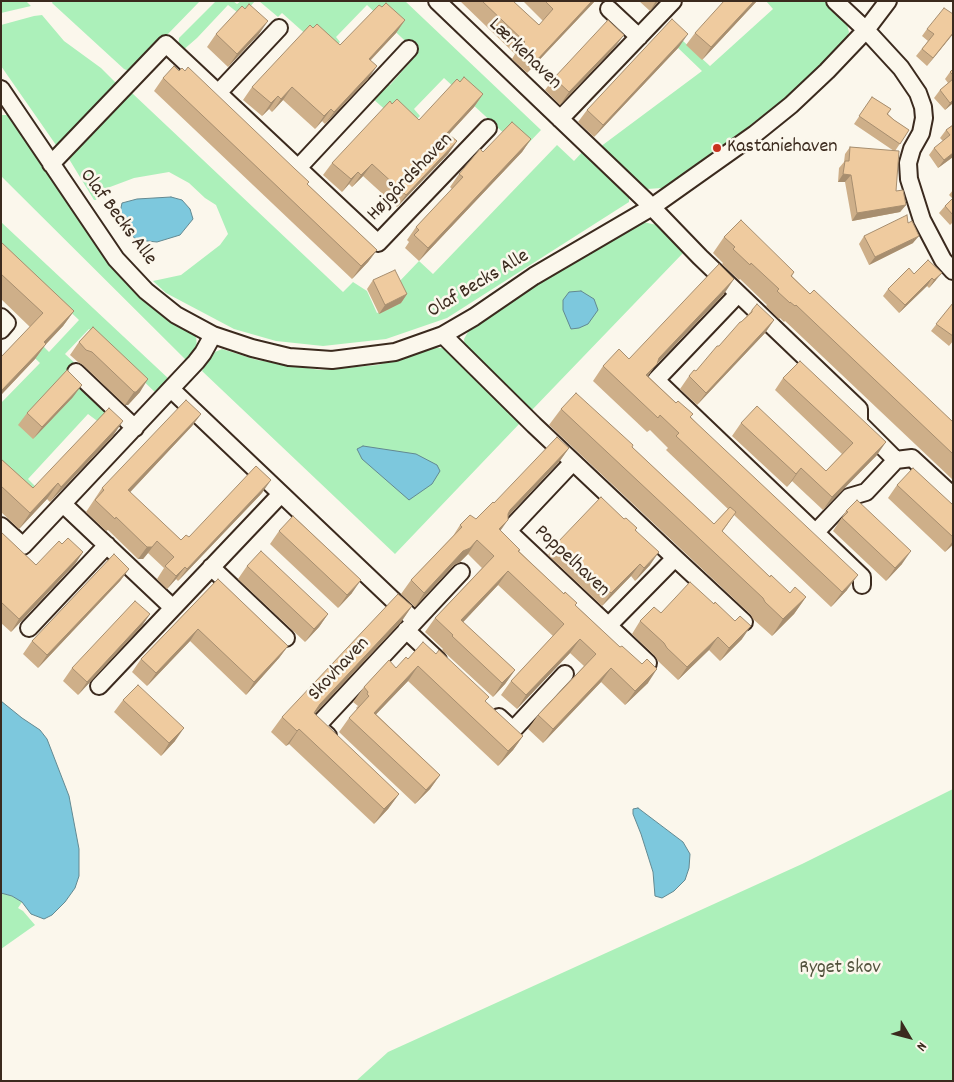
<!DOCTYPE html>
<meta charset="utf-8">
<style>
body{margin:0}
#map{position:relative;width:954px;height:1082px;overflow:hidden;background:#fbf7ec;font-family:Dekko,sans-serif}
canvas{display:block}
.frame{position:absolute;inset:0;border:2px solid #3b2a1e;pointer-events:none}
.north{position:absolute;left:884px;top:1012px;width:50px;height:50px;-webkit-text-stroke:4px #fbf7ec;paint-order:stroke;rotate:127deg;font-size:14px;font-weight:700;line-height:20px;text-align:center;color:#3b2a1e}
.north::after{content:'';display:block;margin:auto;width:18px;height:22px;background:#3b2a1e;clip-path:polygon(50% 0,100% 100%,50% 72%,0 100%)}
</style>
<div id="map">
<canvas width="954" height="1082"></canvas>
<div class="frame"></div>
<div class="north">N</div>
</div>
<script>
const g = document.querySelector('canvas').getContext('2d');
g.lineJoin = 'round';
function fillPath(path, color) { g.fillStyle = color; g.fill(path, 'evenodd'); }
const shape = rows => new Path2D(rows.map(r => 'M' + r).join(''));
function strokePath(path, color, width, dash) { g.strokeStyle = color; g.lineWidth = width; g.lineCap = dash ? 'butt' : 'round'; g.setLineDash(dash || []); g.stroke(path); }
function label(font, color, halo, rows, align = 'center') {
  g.font = font + ' Dekko,sans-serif'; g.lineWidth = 5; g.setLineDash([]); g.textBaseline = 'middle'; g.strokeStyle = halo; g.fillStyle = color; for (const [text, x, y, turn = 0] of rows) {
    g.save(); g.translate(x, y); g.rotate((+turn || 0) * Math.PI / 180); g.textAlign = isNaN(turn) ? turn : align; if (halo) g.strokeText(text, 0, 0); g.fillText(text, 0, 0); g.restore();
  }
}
fillPath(shape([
 [1,1,26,1,31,6,1,13],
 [53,1,200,1,131,72,124,69,52,3],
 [216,1,233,1,237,4,241,1,255,1,242,16,228,5,197,38,182,51,178,48,179,38],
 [259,1,405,1,541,130,522,150,444,78,414,109,420,116,407,129,372,98,386,82,390,85,418,53,367,5,336,37,340,42,328,54,282,13,278,17],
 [766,1,826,1,846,21,849,32,844,44,792,94,744,130,662,188,647,189,600,147,702,71,676,46,682,40,710,66,773,9],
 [42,15,64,41,101,68,117,84,61,144,56,145,1,66,1,25,34,16],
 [128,93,132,93,343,292,353,282,367,291,377,313,402,302,396,285,419,261,433,274,557,145,574,161,585,149,629,193,629,202,447,318,386,339,323,346,276,341,234,329,166,293,153,281,181,275,220,245,228,234,216,205,205,198,189,183,169,172,134,178,102,190,96,200,94,200,69,159,71,152],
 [1,115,11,115,70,207,116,270,146,303,196,335,197,349,187,361,1,176],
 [1,222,170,380,158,395,89,329,65,354,78,366,117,416,100,423,88,414,28,479,37,488,29,495,1,469,1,403,40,363,17,341,27,330,49,352,79,320,1,246],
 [643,222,657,225,684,252,531,411,465,351,464,339,469,330,580,257],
 [429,348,442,348,463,363,522,421,395,554,202,371,215,352,222,349,257,360,320,370,378,365],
 [953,789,953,1081,356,1081,388,1052,802,864],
 [1,893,12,896,22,902,18,908,23,911,35,925,1,949]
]), '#acf0ba');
const water = shape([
 [171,197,182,200,190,209,193,219,180,235,157,242,137,240,123,228,119,217,122,203,137,199,171,197],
 [581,291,594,299,598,310,588,324,579,328,571,329,563,310,563,300,569,292,581,291],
 [363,446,416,454,437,465,440,471,432,484,409,500,362,459,357,449,363,446],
 [1,701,22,718,40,730,47,739,69,796,79,849,79,876,75,888,65,902,52,915,44,919,31,914,22,902,12,896,1,893,1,701],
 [638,808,683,842,690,854,689,868,685,880,674,891,662,898,655,896,653,872,641,834,633,814,633,809,638,808]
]);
fillPath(water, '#7dc8dd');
strokePath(water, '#638991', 1);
const minor = shape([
 [437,1,646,201,700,257,859,409,859,423,896,460,912,458,953,496],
 [835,1,866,30,901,68,918,93,923,107,924,118,921,133,912,149,908,163,909,179,922,220,943,260,953,271],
 [609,9,639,37],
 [1,89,116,259,146,291,176,315,213,335,252,348,289,357,332,360,395,352,443,335,474,317,534,276,652,207,755,134,791,105,827,71,866,30,888,1],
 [218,93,279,28],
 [560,119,673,1],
 [51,164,166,44,378,243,488,128],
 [298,168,409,49],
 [738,294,656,380,862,577,862,585],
 [1,317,7,323,1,330],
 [443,335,534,425,675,558,744,622],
 [76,372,135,428],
 [171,389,415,621],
 [573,462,508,531,648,663],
 [63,504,173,608],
 [1,526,23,546,196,362,203,353,213,335],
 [816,532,849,497,866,492,896,460],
 [211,567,286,638],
 [608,626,675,558],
 [29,628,107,545],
 [406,630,438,660],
 [99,686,281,494],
 [499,717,513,730,565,674],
 [328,736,317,726,461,572]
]);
strokePath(minor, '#3b2a1e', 20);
strokePath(minor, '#fbf7ec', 16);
fillPath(shape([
 [460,1,513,1,539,25,543,21,523,1,595,1,527,73,512,59,515,54],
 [639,1,659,1,650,11],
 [757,1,702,60,686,45,695,33],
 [382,7,405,20,396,33,371,60,368,79,325,124,322,121,315,129,283,100,272,112,269,109,262,116,243,100,252,87,313,28,340,45],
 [927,29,953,34,927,66,916,56,928,41,922,36],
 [216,34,259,34,228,67,207,47],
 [615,47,560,105,545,90,554,78],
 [679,47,594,137,578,122,587,110],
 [953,69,953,103,945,110,934,98,940,90,948,83,945,79,950,72],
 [163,78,307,184,377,250,368,262,352,279,154,91],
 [460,82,483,94,474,107,449,134,457,141,448,154,397,207,363,176,352,187,349,184,342,192,323,175,332,163,419,120],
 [872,97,891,109,888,114,894,120,909,130,895,151,896,191,906,205,900,212,852,221,845,182,838,182,839,168,844,162,845,154,850,147,894,151,854,124],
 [953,125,953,157,938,168,929,155,934,148,943,141,940,138,946,130],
 [531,139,522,152,419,261,405,248,409,242,407,240,416,227,452,189,450,187,459,174,483,152],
 [953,190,953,222,950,225,939,213,945,206,953,199,949,195],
 [908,223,913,243,869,265,859,244,864,236],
 [724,237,794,272,792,276,810,294,953,422,953,480,785,321,784,322,780,318,779,319,766,306,767,305,740,279,739,280,722,264,723,263,713,253],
 [1,242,74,311,63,326,46,344,35,359,1,395,1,357,30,327,1,299],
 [928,260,936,280,929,288,927,286,899,313,883,296,888,289,914,274],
 [373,280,407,294,401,303,379,314,367,289],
 [724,294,654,367,648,376,691,417,847,590,831,607,734,515,722,532,770,577,790,593,806,597,794,614,772,636,753,619,751,615,549,425,561,409,632,447,714,524,728,509,666,450,668,448,650,430,647,432,593,381,603,366,629,359],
 [953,303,953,341,949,346,931,331],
 [752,310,774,320,765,333,697,405,680,389,689,376,696,371,746,317],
 [93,327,140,392,128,405,125,405,83,365,78,362,70,355,79,342],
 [783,378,877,455,823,510,792,481,787,487,732,436,741,423,826,471,842,454,775,390],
 [73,397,33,439,18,425,27,413],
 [201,414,192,426,130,492,181,540,189,537,262,493,178,581,176,579,167,589,157,579,164,568,148,553,143,559,138,559,108,530,106,531,86,512,102,488],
 [123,421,112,437,50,502,47,499,19,529,1,512,1,459,33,488],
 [569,448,559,462,508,516,500,531,519,551,575,605,648,683,625,705,601,682,543,743,528,729,538,715,584,666,570,653,517,709,501,695,511,681,553,636,498,585,463,622,515,670,505,684,493,697,442,650,443,649,425,632,435,618,482,568,468,554,460,562,454,565,415,607,401,594,411,580,453,536,460,525,476,519,494,503],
 [897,485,953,505,953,545,945,552,888,498],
 [846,511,902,564,886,581,833,531],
 [636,530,650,565,635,581,631,576,602,606,548,555,557,543],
 [279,531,352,593,338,608,270,544],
 [1,532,36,565,62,544,83,552,75,564,11,632,1,623],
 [247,566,328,614,319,627,305,642,238,579],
 [129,569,120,581,38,668,23,654,32,641],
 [218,579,288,646,279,658,246,695,190,641,147,686,132,672,141,659],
 [412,606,401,622,314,714,399,794,388,809,374,824,289,744,286,746,271,732,282,717],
 [661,613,742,639,720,661,709,650,678,680,658,661,655,656,632,634,640,621],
 [150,614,141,627,78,695,63,681,72,668],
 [408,659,523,736,513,750,498,766,408,681,376,714,440,775,430,789,415,804,339,732,349,718,357,709,356,708,358,706,353,702,364,687,396,668],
 [123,700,175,741,161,756,114,712]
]), '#ceaf89');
fillPath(shape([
 [592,1,595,1,527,73,536,61],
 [656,1,659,1,650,11],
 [754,1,757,1,702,60,711,47],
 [405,20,396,33,360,71,369,59],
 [268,21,259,34,228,67,237,54],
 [953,33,953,34,927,66,933,58],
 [688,34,679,47,594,137,603,125],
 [624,35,615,47,560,105,569,92],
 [377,66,368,79,325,124,334,112],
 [292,87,283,100,272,112,281,99],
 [483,94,474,107,439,145,447,133],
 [278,96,269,109,262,116,271,103],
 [953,100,953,103,945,110,950,103],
 [331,109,322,121,315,129,324,116],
 [531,139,522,152,419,261,428,248],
 [457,141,448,154,397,207,406,195],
 [953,153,953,157,938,168,944,160],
 [372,164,363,176,352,187,361,175],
 [358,172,349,184,342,192,351,179],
 [843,174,851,175,845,182,838,182],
 [906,205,900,212,852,221,857,213],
 [919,236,913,243,869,265,875,257],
 [377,250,368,262,352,279,361,266],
 [942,273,936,280,929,288,934,280],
 [932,278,927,286,899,313,905,305],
 [734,279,724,294,654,367,646,379,646,375,659,358],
 [407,294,401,303,379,314,385,305],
 [74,311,63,326,33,358,44,342],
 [774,320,765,333,697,405,706,393],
 [46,344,35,359,1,395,1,391],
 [148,379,140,392,128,405,125,405,134,392],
 [82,385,73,397,33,439,42,427],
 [201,414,192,426,120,503,128,490],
 [123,421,112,437,50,502,61,487],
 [886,442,877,455,823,510,832,497],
 [569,448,559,462,501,524,510,510],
 [801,468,792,481,787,487,796,474],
 [271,480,262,493,178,581,187,569],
 [58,483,47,499,19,529,30,513],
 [508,520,498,534,499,529],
 [477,540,468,554,460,562,454,565,415,607,424,593,463,551],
 [157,541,148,553,143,559,138,559,147,547],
 [953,541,953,544,945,552],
 [911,551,902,564,886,581,895,568],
 [83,552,75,564,11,632,19,619],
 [659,552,650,565,635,581,644,568],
 [640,564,631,576,602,606,611,593],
 [185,567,176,579,167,589,176,576],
 [129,569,120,581,38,668,47,655],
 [508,571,498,585,452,634,461,620],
 [858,575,847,590,831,607,842,592],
 [361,580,352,593,338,608,347,595],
 [806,597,794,614,772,636,783,619],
 [412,606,401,622,310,719,320,704],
 [150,614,141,627,78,695,87,682],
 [328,614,319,627,305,642,314,629],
 [751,626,742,639,720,661,729,648],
 [198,629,190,641,147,686,156,673],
 [718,637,709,650,678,680,687,667],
 [580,639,570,653,517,709,526,695],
 [288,646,279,658,246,695,254,682],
 [418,666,408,681,364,727,374,713],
 [611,668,601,682,543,743,553,729],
 [657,669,648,683,625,705,635,691],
 [515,670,505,684,493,697,502,683],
 [184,728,175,741,161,756,169,743],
 [299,729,289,744,286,746,297,731],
 [523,736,513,750,498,766,508,751],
 [440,775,430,789,415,804,426,790],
 [399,794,388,809,374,824,384,809]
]), '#a78e6f');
const building = shape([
 [482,1,513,1,539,25,553,9,545,1,592,1,536,61,521,46,525,42,482,1],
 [724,1,754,1,711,47,695,33,724,1],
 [386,3,405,20,369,59,377,66,334,112,331,109,324,116,292,87,281,99,278,96,271,103,252,87,310,25,313,28,317,24,340,45,379,5,382,7,386,3],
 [249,4,268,21,237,54,216,34,242,6,245,9,249,4],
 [944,8,953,14,953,33,933,58,922,49,934,34,927,29,944,8],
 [672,19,688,34,603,125,587,110,672,19],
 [608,20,624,35,569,92,554,78,608,20],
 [174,66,179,71,182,68,185,71,188,67,295,169,309,182,307,184,377,250,361,266,163,78,174,66],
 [953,69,953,75,950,72,953,69],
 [464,77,483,94,447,133,457,141,406,195,372,164,361,175,358,172,351,179,332,163,390,101,392,104,397,99,419,120,457,79,460,82,464,77],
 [953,79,953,100,950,103,940,90,953,79],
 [872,97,891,109,887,114,894,120,909,130,900,144,859,116,872,97],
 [512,122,531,139,428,248,414,235,419,230,416,227,463,177,459,174,480,149,483,152,512,122],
 [953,125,953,153,944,160,934,148,950,135,946,130,953,125],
 [850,147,899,151,896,191,903,190,906,205,857,213,851,175,843,174,845,161,849,161,850,147],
 [953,198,953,215,945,206,953,198],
 [907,215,908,223,912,221,919,236,875,257,864,236,907,215],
 [741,220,794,272,791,276,810,294,814,290,953,422,953,454,796,305,795,306,790,302,790,303,777,291,779,289,751,263,750,265,733,249,735,247,724,237,741,220],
 [1,242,74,311,44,342,46,344,1,391,1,357,43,313,1,274,1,242],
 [928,260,942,273,934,280,932,278,905,305,888,289,909,268,914,274,928,260],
 [719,264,734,279,659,358,657,364,646,375,676,403,678,401,693,414,690,417,858,575,842,592,676,436,679,433,660,415,658,418,603,366,619,349,629,359,719,264],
 [395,270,407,294,385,305,373,280,395,270],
 [953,303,953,336,936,324,953,303],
 [757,304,774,320,706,393,689,376,694,370,696,371,717,346,719,346,740,322,741,322,752,312,752,310,757,304],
 [93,327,148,379,136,392,134,392,92,352,86,350,79,342,93,327],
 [800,361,886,442,832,497,801,468,796,474,741,423,757,406,826,471,853,443,783,378,800,361],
 [67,370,82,385,42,427,27,413,67,370],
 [576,393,633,445,632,447,714,524,730,507,736,512,722,531,770,577,771,575,790,593,795,587,806,597,783,619,765,602,763,598,561,409,576,393],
 [186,400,201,414,128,490,181,540,186,535,189,537,256,466,271,480,187,569,185,567,176,576,165,566,174,557,157,541,152,547,147,547,116,517,115,519,95,500,104,490,102,488,186,400],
 [109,408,123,421,61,487,58,483,30,513,1,486,1,459,33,488,109,408],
 [557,437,569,448,510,510,508,514,508,520,499,529,520,550,518,551,564,594,565,592,577,603,575,605,620,647,622,646,642,664,647,659,657,669,635,691,611,668,553,729,538,715,596,654,580,639,526,695,511,681,564,624,508,571,461,620,515,670,502,683,452,636,453,635,435,618,494,556,477,540,470,548,463,551,424,593,411,580,462,527,460,525,470,515,476,519,493,502,494,503,557,437],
 [913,468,953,505,953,537,897,485,913,468],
 [601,497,624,519,626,518,637,528,635,530,659,552,644,568,640,564,611,593,557,543,601,497],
 [857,500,911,551,895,568,842,518,848,512,846,511,857,500],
 [293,516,361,580,347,595,279,531,293,516],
 [1,532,36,565,59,541,62,544,68,538,83,552,19,619,1,602,1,532],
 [261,551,328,614,314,629,247,566,261,551],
 [114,554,129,569,47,655,32,641,114,554],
 [218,579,288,646,254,682,198,629,156,673,141,659,218,579],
 [690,582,714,604,715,602,735,621,740,616,751,626,729,648,718,637,687,667,667,648,664,643,640,621,654,607,661,613,690,582],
 [398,594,412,606,320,704,314,713,399,794,384,809,299,729,297,731,282,717,398,594],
 [135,601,150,614,87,682,72,668,135,601],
 [423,642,436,654,439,650,489,697,485,701,523,736,508,751,418,666,374,713,440,775,426,790,349,718,369,696,367,694,368,692,364,687,389,660,396,668,406,657,408,659,423,642],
 [138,685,184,728,169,743,123,700,138,685]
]);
fillPath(building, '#efcb9f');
strokePath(building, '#a78e6f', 1);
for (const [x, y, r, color] of [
 [717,148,5,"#c8321e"]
]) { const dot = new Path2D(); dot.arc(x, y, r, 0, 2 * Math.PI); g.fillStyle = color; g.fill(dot); strokePath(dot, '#fbf7ec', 2); }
label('20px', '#3b2a1e', '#fbf7ec', [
 ["Lærkehaven",524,55,44],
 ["Højgårdshaven",411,178,-46],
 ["Olaf Becks Alle",117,218,53],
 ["Olaf Becks Alle",479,285,-31],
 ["Poppelhaven",571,562,43],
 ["Skovhaven",340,670,-47]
]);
label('20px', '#3b2a1e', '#fbf7ec', [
 ["Kastaniehaven",727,148]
], 'left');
label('20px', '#52523d', '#fbf7ec', [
 ["Ryget Skov",840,969]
]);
</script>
